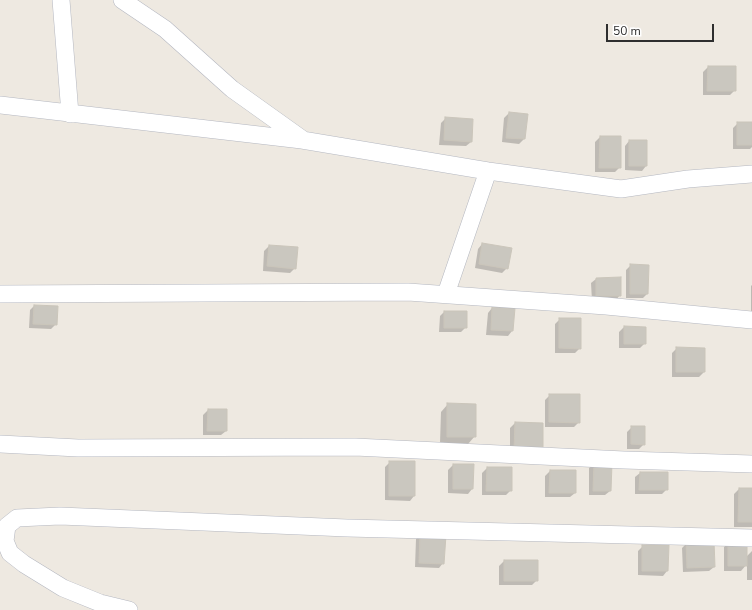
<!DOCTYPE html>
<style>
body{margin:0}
#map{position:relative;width:752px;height:610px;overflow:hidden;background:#eee9e1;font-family:"Nunito Sans",sans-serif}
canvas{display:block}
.scale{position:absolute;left:606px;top:24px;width:108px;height:18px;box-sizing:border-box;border:2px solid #2e2e2e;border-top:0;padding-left:5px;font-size:12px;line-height:14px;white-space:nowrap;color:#2e2e2e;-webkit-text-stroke:3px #fff;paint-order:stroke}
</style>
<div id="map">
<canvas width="752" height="610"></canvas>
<div class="scale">50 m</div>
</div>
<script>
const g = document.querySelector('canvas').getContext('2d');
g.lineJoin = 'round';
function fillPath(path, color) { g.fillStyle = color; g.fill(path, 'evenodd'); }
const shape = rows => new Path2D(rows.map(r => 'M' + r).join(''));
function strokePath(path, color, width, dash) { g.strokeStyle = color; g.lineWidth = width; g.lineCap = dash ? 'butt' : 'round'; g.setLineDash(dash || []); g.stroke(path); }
fillPath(shape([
 [708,67,735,90,730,95,703,95,703,72],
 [509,113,524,139,519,144,502,142,504,118],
 [445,119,471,142,466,146,439,145,441,123],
 [738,123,752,123,752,147,750,149,733,149,733,128],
 [600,137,620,167,615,172,595,172,595,142],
 [629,141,646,166,642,171,625,170,625,146],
 [482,244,507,268,502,273,475,268,478,249],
 [269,246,295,268,290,273,263,271,264,251],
 [631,265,647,294,643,298,626,298,626,270],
 [620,278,620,295,616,300,592,301,591,283,596,279],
 [752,285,752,312,751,312,751,286],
 [34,306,56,324,51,329,29,328,30,310],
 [492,308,512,331,508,336,486,335,488,313],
 [444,312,466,327,461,332,439,332,440,316],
 [560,319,580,348,575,353,555,353,555,324],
 [624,327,645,343,640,348,619,348,619,332],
 [677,348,704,372,699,377,672,377,672,353],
 [550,395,579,422,574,427,545,427,545,400],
 [448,404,475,436,468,444,440,443,441,412],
 [208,410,226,431,221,435,203,435,203,415],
 [515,423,542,424,510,454,510,428],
 [632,427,644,444,639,449,627,449,627,432],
 [390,462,414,496,410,501,385,500,385,467],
 [594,464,610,491,605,495,589,495,589,468],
 [453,465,472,489,468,494,448,493,448,470],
 [487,468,511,490,506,495,482,495,482,473],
 [550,471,575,471,575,493,570,497,545,497,545,476],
 [640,473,667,489,662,494,635,494,635,477],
 [739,489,752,489,752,527,734,527,734,494],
 [421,535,443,563,439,568,415,567,416,539],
 [729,542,746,557,752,551,752,580,747,580,747,564,741,571,724,571,724,547],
 [687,543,714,567,709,571,683,572,682,548],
 [643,546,667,571,663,576,638,575,638,551],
 [504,561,537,580,532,585,499,585,499,566]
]), '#0003');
const building = shape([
 [708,66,736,66,736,91,707,91,708,66],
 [509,112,528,114,525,139,506,138,509,112],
 [445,117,473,119,472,142,444,140,445,117],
 [737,122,752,122,752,145,737,145,737,122],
 [600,136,621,136,621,168,599,168,600,136],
 [629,140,647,140,647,166,629,166,629,140],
 [482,243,512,248,508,269,479,264,482,243],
 [269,245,298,247,296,269,267,266,269,245],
 [630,264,649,265,648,294,630,294,630,264],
 [621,277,621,296,596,296,596,278,621,277],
 [34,305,58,306,57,325,33,324,34,305],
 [492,307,515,308,513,331,491,330,492,307],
 [444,311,467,311,467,328,444,328,444,311],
 [559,318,581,318,581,349,559,348,559,318],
 [624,326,646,327,646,344,624,344,624,326],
 [676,347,705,348,705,372,676,372,676,347],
 [549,394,580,394,580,423,549,422,549,394],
 [447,403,476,404,476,437,447,437,447,403],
 [208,409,227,409,227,431,207,431,208,409],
 [515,422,543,423,543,450,514,449,515,422],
 [631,426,645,426,645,445,631,444,631,426],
 [389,461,415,461,415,496,389,496,389,461],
 [594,463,612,463,611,491,593,491,594,463],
 [453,464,474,464,473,489,453,489,453,464],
 [487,467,512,467,512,491,486,491,487,467],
 [550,470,576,470,576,493,549,493,550,470],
 [640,472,668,472,668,490,639,490,640,472],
 [739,488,752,488,752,522,738,522,739,488],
 [420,534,446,535,444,564,419,563,420,534],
 [714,541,715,567,687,568,686,542,714,541],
 [728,541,747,541,747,566,728,566,728,541],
 [642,545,669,545,668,571,642,571,642,545],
 [504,560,538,560,538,581,504,581,504,560]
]);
fillPath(building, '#cac7bf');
strokePath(building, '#cac5ba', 1);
const minor = shape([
 [61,0,70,114],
 [122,0,165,29,232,89,302,139],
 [0,105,302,140,488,171,621,189,688,179,752,174],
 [0,294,408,292,606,306,752,320],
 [446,294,488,171],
 [0,444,78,448,355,447,624,460,752,464],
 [129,610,100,603,63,588,24,564,10,553,5,541,7,526,17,518,60,516,347,528,752,538]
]);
strokePath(minor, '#b4b7c0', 18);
strokePath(minor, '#fff', 17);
</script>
